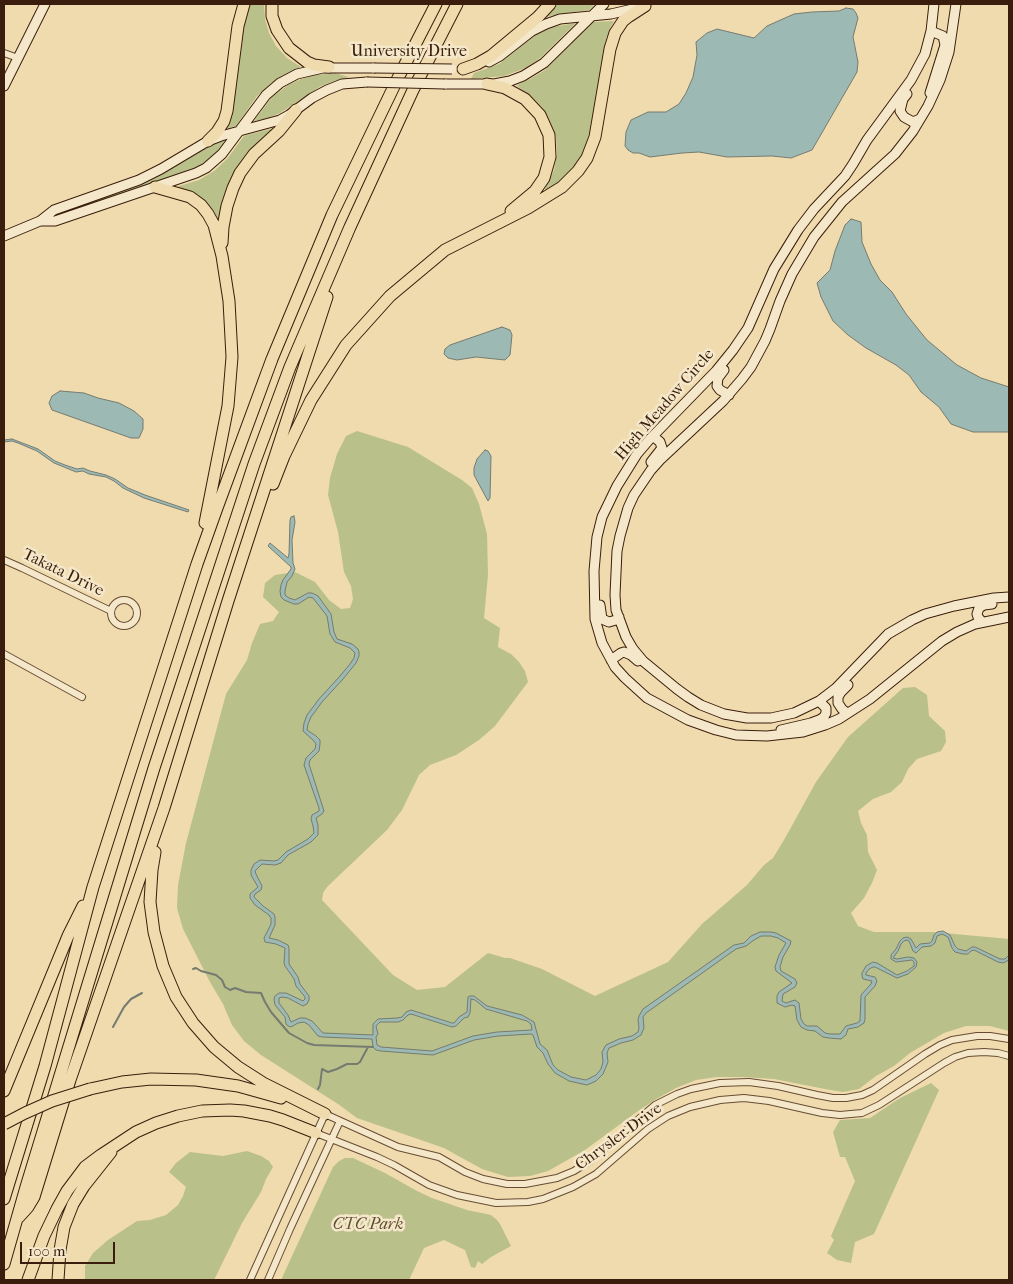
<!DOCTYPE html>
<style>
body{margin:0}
#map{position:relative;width:1013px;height:1284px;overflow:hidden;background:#efdbad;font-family:"IM FELL French Canon",serif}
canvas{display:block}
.frame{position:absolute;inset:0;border:5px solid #3a1d0c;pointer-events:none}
.scale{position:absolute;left:20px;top:1242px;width:95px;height:22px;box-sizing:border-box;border:2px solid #3a1d0c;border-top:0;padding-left:6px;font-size:15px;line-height:18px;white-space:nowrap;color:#3a1d0c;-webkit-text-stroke:4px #f5e8ca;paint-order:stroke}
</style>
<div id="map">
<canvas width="1013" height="1284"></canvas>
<div class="frame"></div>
<div class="scale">100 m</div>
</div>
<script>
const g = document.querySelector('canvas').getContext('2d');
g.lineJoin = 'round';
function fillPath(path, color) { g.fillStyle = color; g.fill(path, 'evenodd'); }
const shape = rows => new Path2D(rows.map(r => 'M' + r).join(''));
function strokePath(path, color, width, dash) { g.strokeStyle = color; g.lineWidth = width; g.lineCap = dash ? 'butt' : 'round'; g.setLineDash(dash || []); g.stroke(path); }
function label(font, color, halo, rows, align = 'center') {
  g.font = font + ' "IM FELL French Canon",serif'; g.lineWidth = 5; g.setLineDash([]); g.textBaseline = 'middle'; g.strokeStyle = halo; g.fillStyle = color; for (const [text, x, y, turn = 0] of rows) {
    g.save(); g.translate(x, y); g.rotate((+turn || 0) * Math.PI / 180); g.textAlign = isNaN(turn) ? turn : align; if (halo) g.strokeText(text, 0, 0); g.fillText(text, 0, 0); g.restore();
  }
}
fillPath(shape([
 [248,4,264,4,265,19,269,33,276,46,287,58,301,67,287,73,271,83,257,96,236,126,224,129,242,22],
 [556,4,595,4,589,10,559,14,545,17],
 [614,21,611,26,606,39,591,128,582,155,574,167,559,182,547,191,545,189,554,170,557,154,556,138,554,130,547,115,543,108,531,96,518,87,517,85,530,79,545,70,593,22],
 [576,23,540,58,526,68,504,76,471,79,474,73,499,64,537,34,552,27],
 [335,73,349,77,334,81,321,86,280,113,268,118,254,121,272,97,288,85,301,79,314,75],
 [274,128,264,138,219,221,217,221,176,187,199,180,214,171,227,159,244,136],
 [226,140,221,148,210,159,194,169,53,217,53,216,61,212,142,184,167,171,206,147],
 [357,431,408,447,462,480,472,488,479,504,487,534,488,575,484,618,500,628,498,647,511,654,519,662,525,671,528,682,495,726,479,740,456,755,430,765,419,775,402,810,387,830,327,887,323,893,322,900,393,975,417,990,445,987,488,953,505,958,510,958,542,969,595,996,668,962,702,924,747,885,764,865,773,858,784,840,816,782,848,737,903,688,915,687,927,695,929,716,945,731,946,742,941,751,917,759,908,769,902,782,891,792,873,799,858,811,861,823,867,835,868,852,877,870,872,883,864,898,851,913,858,926,874,932,933,932,1009,939,1009,1031,990,1026,966,1026,944,1033,910,1053,894,1066,876,1076,859,1089,843,1092,825,1089,774,1079,743,1077,717,1077,696,1080,676,1088,658,1098,638,1111,585,1150,548,1171,530,1176,508,1177,482,1169,444,1148,357,1118,338,1104,261,1055,244,1041,232,1025,223,1004,210,982,183,929,177,908,178,885,186,843,226,694,247,660,252,643,260,624,273,621,279,612,263,597,265,583,275,575,295,572,315,582,329,600,341,609,350,608,353,599,351,586,344,572,338,532,328,495,330,478,337,454,346,436],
 [931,1083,939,1090,874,1234,855,1242,851,1263,837,1260,827,1253,834,1240,831,1236,855,1181,845,1157,840,1157,833,1132,840,1120,870,1118,900,1098],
 [247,1151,261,1156,269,1161,273,1167,266,1179,261,1192,242,1223,214,1280,85,1280,85,1266,93,1253,108,1240,137,1221,150,1220,166,1215,178,1205,183,1196,186,1187,169,1172,176,1163,190,1152,223,1156],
 [345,1158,353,1158,385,1173,417,1191,432,1198,467,1210,491,1215,497,1220,500,1224,511,1246,491,1257,482,1264,478,1261,475,1268,471,1267,465,1250,444,1240,424,1248,409,1280,281,1280,333,1167,339,1161]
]), '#bac089');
const water = shape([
 [846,8,853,9,856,13,858,18,853,37,858,62,857,72,812,150,791,158,772,156,727,157,699,152,682,153,650,157,639,153,633,153,628,150,625,146,626,132,631,120,648,112,666,112,679,104,686,93,693,77,697,55,696,42,707,33,717,29,754,38,767,26,794,14,812,12,839,11,846,8],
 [851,219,861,222,862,242,871,264,880,280,892,292,906,314,927,340,957,365,981,378,1009,387,1009,432,973,432,951,424,939,407,921,392,909,375,896,365,866,348,848,335,833,321,821,297,817,283,830,270,835,251,845,225,851,219],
 [502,327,510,330,512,335,510,355,505,360,476,357,457,360,448,358,444,354,445,349,450,345,502,327],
 [60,391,84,393,98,398,119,403,134,411,143,419,143,429,139,438,131,438,52,410,49,403,52,396,60,391],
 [12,439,38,449,55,461,65,465,77,469,83,468,90,471,106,475,115,479,128,488,145,495,189,510,188,512,144,498,123,488,114,481,106,477,89,474,83,471,76,472,64,467,54,463,37,451,18,443,12,441,4,442,4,440,12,439],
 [485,450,488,451,491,456,490,498,488,501,474,475,474,468,477,459,485,450],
 [294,516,295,522,292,540,293,563,295,569,292,576,287,582,285,591,285,595,289,598,295,600,308,593,312,593,318,596,331,614,334,632,337,639,352,644,358,649,359,652,359,656,356,663,343,679,322,702,311,717,308,724,307,730,316,736,320,740,320,744,319,751,310,760,309,764,324,811,322,814,316,818,318,825,318,835,311,842,288,855,281,863,275,865,262,864,255,871,256,874,262,886,261,890,255,894,254,897,263,906,274,914,275,917,275,925,269,938,278,940,288,945,289,948,289,964,298,977,300,984,309,996,309,1000,307,1004,303,1006,288,998,282,997,279,998,279,1003,288,1015,291,1022,300,1018,305,1018,312,1021,323,1033,373,1035,373,1024,378,1019,397,1018,402,1017,406,1012,411,1010,452,1023,454,1023,459,1017,467,1012,468,997,470,996,474,996,487,1006,522,1015,534,1022,540,1044,547,1050,553,1065,558,1070,571,1077,586,1080,596,1075,601,1069,603,1062,602,1052,606,1045,619,1039,632,1036,638,1032,639,1028,638,1020,639,1016,643,1009,734,945,744,943,751,936,760,932,771,932,776,933,791,941,790,945,783,957,780,967,781,971,795,979,797,983,795,987,783,994,782,1001,786,1003,795,1000,799,1003,801,1019,804,1024,807,1026,817,1026,825,1033,830,1034,840,1034,846,1026,857,1023,860,1021,861,995,871,984,872,981,863,979,862,976,862,973,866,966,873,962,877,963,897,975,907,971,914,966,914,962,912,960,896,962,891,959,891,955,896,949,900,941,903,938,907,937,911,939,916,948,920,944,930,943,932,941,934,935,937,932,943,931,950,935,955,946,958,949,966,951,972,947,975,947,1000,959,1005,959,1009,955,1009,960,1003,963,998,962,974,950,971,951,968,954,963,954,955,952,952,948,948,937,942,934,937,936,935,943,931,946,922,947,916,953,913,951,909,941,907,940,904,941,901,944,898,951,893,958,897,959,908,957,914,958,917,962,916,967,908,974,897,978,875,967,873,967,869,969,866,973,866,975,875,977,877,981,875,986,865,997,865,1019,864,1023,858,1027,848,1029,846,1035,841,1039,829,1038,823,1037,815,1031,807,1030,801,1027,797,1020,795,1006,792,1005,785,1007,777,1003,777,996,779,992,792,983,776,971,775,967,779,955,786,943,778,938,771,936,761,936,754,940,746,946,736,949,646,1013,643,1017,644,1028,641,1035,633,1040,621,1043,609,1048,607,1053,608,1062,603,1074,596,1081,587,1085,569,1081,555,1073,548,1064,543,1053,537,1047,533,1035,531,1034,498,1036,474,1040,433,1055,381,1051,376,1050,373,1047,372,1039,322,1037,318,1036,309,1025,304,1022,298,1023,291,1027,288,1026,286,1024,285,1017,275,1005,274,999,275,996,279,993,286,993,303,1001,305,999,305,997,296,986,294,979,285,966,284,963,285,948,276,944,265,942,264,938,271,924,271,918,269,915,255,905,250,898,250,894,258,887,251,875,251,870,254,864,260,860,274,861,278,860,286,852,308,839,314,833,313,826,311,819,312,815,319,811,319,808,304,765,306,758,315,749,316,744,313,740,303,731,304,723,307,715,319,699,340,676,350,664,354,658,355,653,350,648,335,642,330,634,327,616,313,598,309,597,298,604,294,604,284,600,281,597,280,591,281,585,283,580,291,569,291,567,268,546,270,543,288,558,289,554,290,520,291,517,294,516],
 [471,999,475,1000,486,1009,527,1021,531,1024,532,1030,497,1032,473,1036,432,1051,381,1047,377,1045,376,1037,378,1034,376,1026,380,1022,398,1022,403,1020,408,1015,411,1014,452,1027,456,1026,464,1018,468,1017,470,1013,471,999]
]);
fillPath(water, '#9db9b4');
strokePath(water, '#757b71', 1);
strokePath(shape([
 [193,969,196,968,201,971,216,975,222,980,225,987,230,990,235,988,246,992,261,993,265,1002,271,1012,289,1033,307,1043,314,1045,373,1047],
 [113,1027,124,1007,131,999,142,993],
 [318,1089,320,1085,322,1069,328,1072,337,1069,347,1064,357,1064,360,1062,368,1047]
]), '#757b71', 2);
const street = shape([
 [4,53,18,58],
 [4,560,22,568,111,611],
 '111 613a13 13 0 1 1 26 0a13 13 0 1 1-26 0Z',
 [4,654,82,697],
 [316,1133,377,1157,394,1165,429,1185,457,1195,496,1203,528,1202,543,1199,573,1187,596,1174,648,1129,668,1116,690,1107,720,1100,744,1098,769,1101,822,1113,840,1115,862,1113,879,1105,944,1063,955,1057,968,1053,984,1052,998,1053,1009,1056],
 [250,1280,325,1114,398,1147,439,1157,465,1172,483,1179,507,1184,525,1184,557,1178,574,1171,590,1161,655,1105,677,1094,691,1089,720,1083,749,1082,778,1086,817,1095,833,1098,846,1098,862,1095,873,1090,925,1054,940,1045,952,1040,977,1036,990,1036,1009,1039],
 [268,1280,290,1229,340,1121]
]);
const secondary = shape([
 [934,4,931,31,925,54,911,80,867,140,853,164,845,176,814,209,798,230,774,269,748,328,733,350,716,371,649,440,637,454,617,486,602,517,597,537,594,571,595,619,602,643,615,667,625,678,647,698,688,720,716,730,736,735,767,736,803,732,825,725,839,719,870,699,942,641,957,632,975,624,1009,617],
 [956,4,949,52,940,80,928,106,913,131,895,154,842,202,814,237,792,274,780,301,770,329,765,341,751,367,742,379,723,401,660,460,651,470,634,495,628,508,620,536,617,551,615,595,616,610,626,637,633,649,643,661,677,689,688,697,701,705,724,714,747,718,771,718,794,713,819,701,836,688,888,634,912,620,925,614,954,606,994,598,1009,597],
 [489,62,500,56,532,31,546,24,560,19,611,14,637,8],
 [445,84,494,84,510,81,523,76,544,63,604,4],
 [4,86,45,4],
 [930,93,945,45,943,36,931,31],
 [907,94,903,99,900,111,904,117,913,122,920,119],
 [40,221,55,221,196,173,206,168,222,154,266,95,280,83,297,74,323,68,374,68],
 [4,236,40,221,54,210,139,180,161,169,208,141,221,136,280,120,289,115,312,98,327,90,342,84,367,82],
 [724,370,718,378,717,386,720,390,729,395],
 [651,462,662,448,660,442,653,436],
 [600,605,602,619,609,622,616,620,619,617],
 [982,622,978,617,977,614,979,608,984,605,992,604],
 [611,660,621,653,624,652,631,655,638,661],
 [847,713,842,709,838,703,838,697,841,692,848,685],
 [781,730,811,723,819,720,824,717,826,713,826,708,819,701]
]);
const highway = shape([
 [272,4,272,16,277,30,289,48,307,62,314,65,329,67],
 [463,69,477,64,491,56,538,17,550,4],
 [487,84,505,88,525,99,540,115,549,135,550,157,544,178,535,191,511,211],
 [208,141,217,132,224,121,227,111,238,26,244,4],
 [155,187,190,197,201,205,208,214,214,225,222,256,229,301,232,357,228,406,205,523],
 [222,243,223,227,227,206,233,188,240,173,254,154,279,131,296,110],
 [273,484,284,456,311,400,346,345,390,296,445,250,528,208,562,187,578,171,587,158,595,137,610,49,615,33,623,21,628,17,645,6],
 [155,852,152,870,150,902,154,932,163,966,176,997,193,1023,214,1047,238,1067,263,1083,325,1114],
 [90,1089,122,1082,151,1079,196,1080,238,1086,281,1098],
 [4,1091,68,936,83,906],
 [4,1199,45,1066,93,887,197,564,217,508,272,359,332,215,398,78,436,4],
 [19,1217,28,1207,34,1197,70,1080,164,808,228,601,327,297],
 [4,1264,26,1187,154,768,254,464,290,367,350,227,413,90,457,4],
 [28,1280,44,1236,57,1209,67,1191,85,1167,101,1155,136,1132,156,1123,178,1116,202,1111,230,1110,244,1111,270,1116,283,1120,316,1133],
 [58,1280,60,1250,64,1227,73,1204,84,1186,111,1152]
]);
strokePath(street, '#674c34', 8);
strokePath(secondary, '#3a1d0c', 11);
strokePath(highway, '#3a1d0c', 13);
strokePath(street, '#f5e8ca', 6);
strokePath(secondary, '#f5e8ca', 9);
strokePath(highway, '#efdbad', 11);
const secondaryBridge = shape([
 [374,68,452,69],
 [367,82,445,84]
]);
const highwayBridge = shape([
 [4,1124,25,1113,52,1101,90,1089]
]);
strokePath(secondaryBridge, '#3a1d0c', 11, []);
strokePath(highwayBridge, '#3a1d0c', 13, []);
strokePath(secondaryBridge, '#f5e8ca', 9);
strokePath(highwayBridge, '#efdbad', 11);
label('16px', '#3a1d0c', '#f5e8ca', [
 ["University Drive",409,52],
 ["High Meadow Circle",665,405,-49],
 ["Takata Drive",63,573,26],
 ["Chrysler Drive",619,1137,-36]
]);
label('italic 16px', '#604e32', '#f5e8ca', [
 ["CTC Park",368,1225]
]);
</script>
